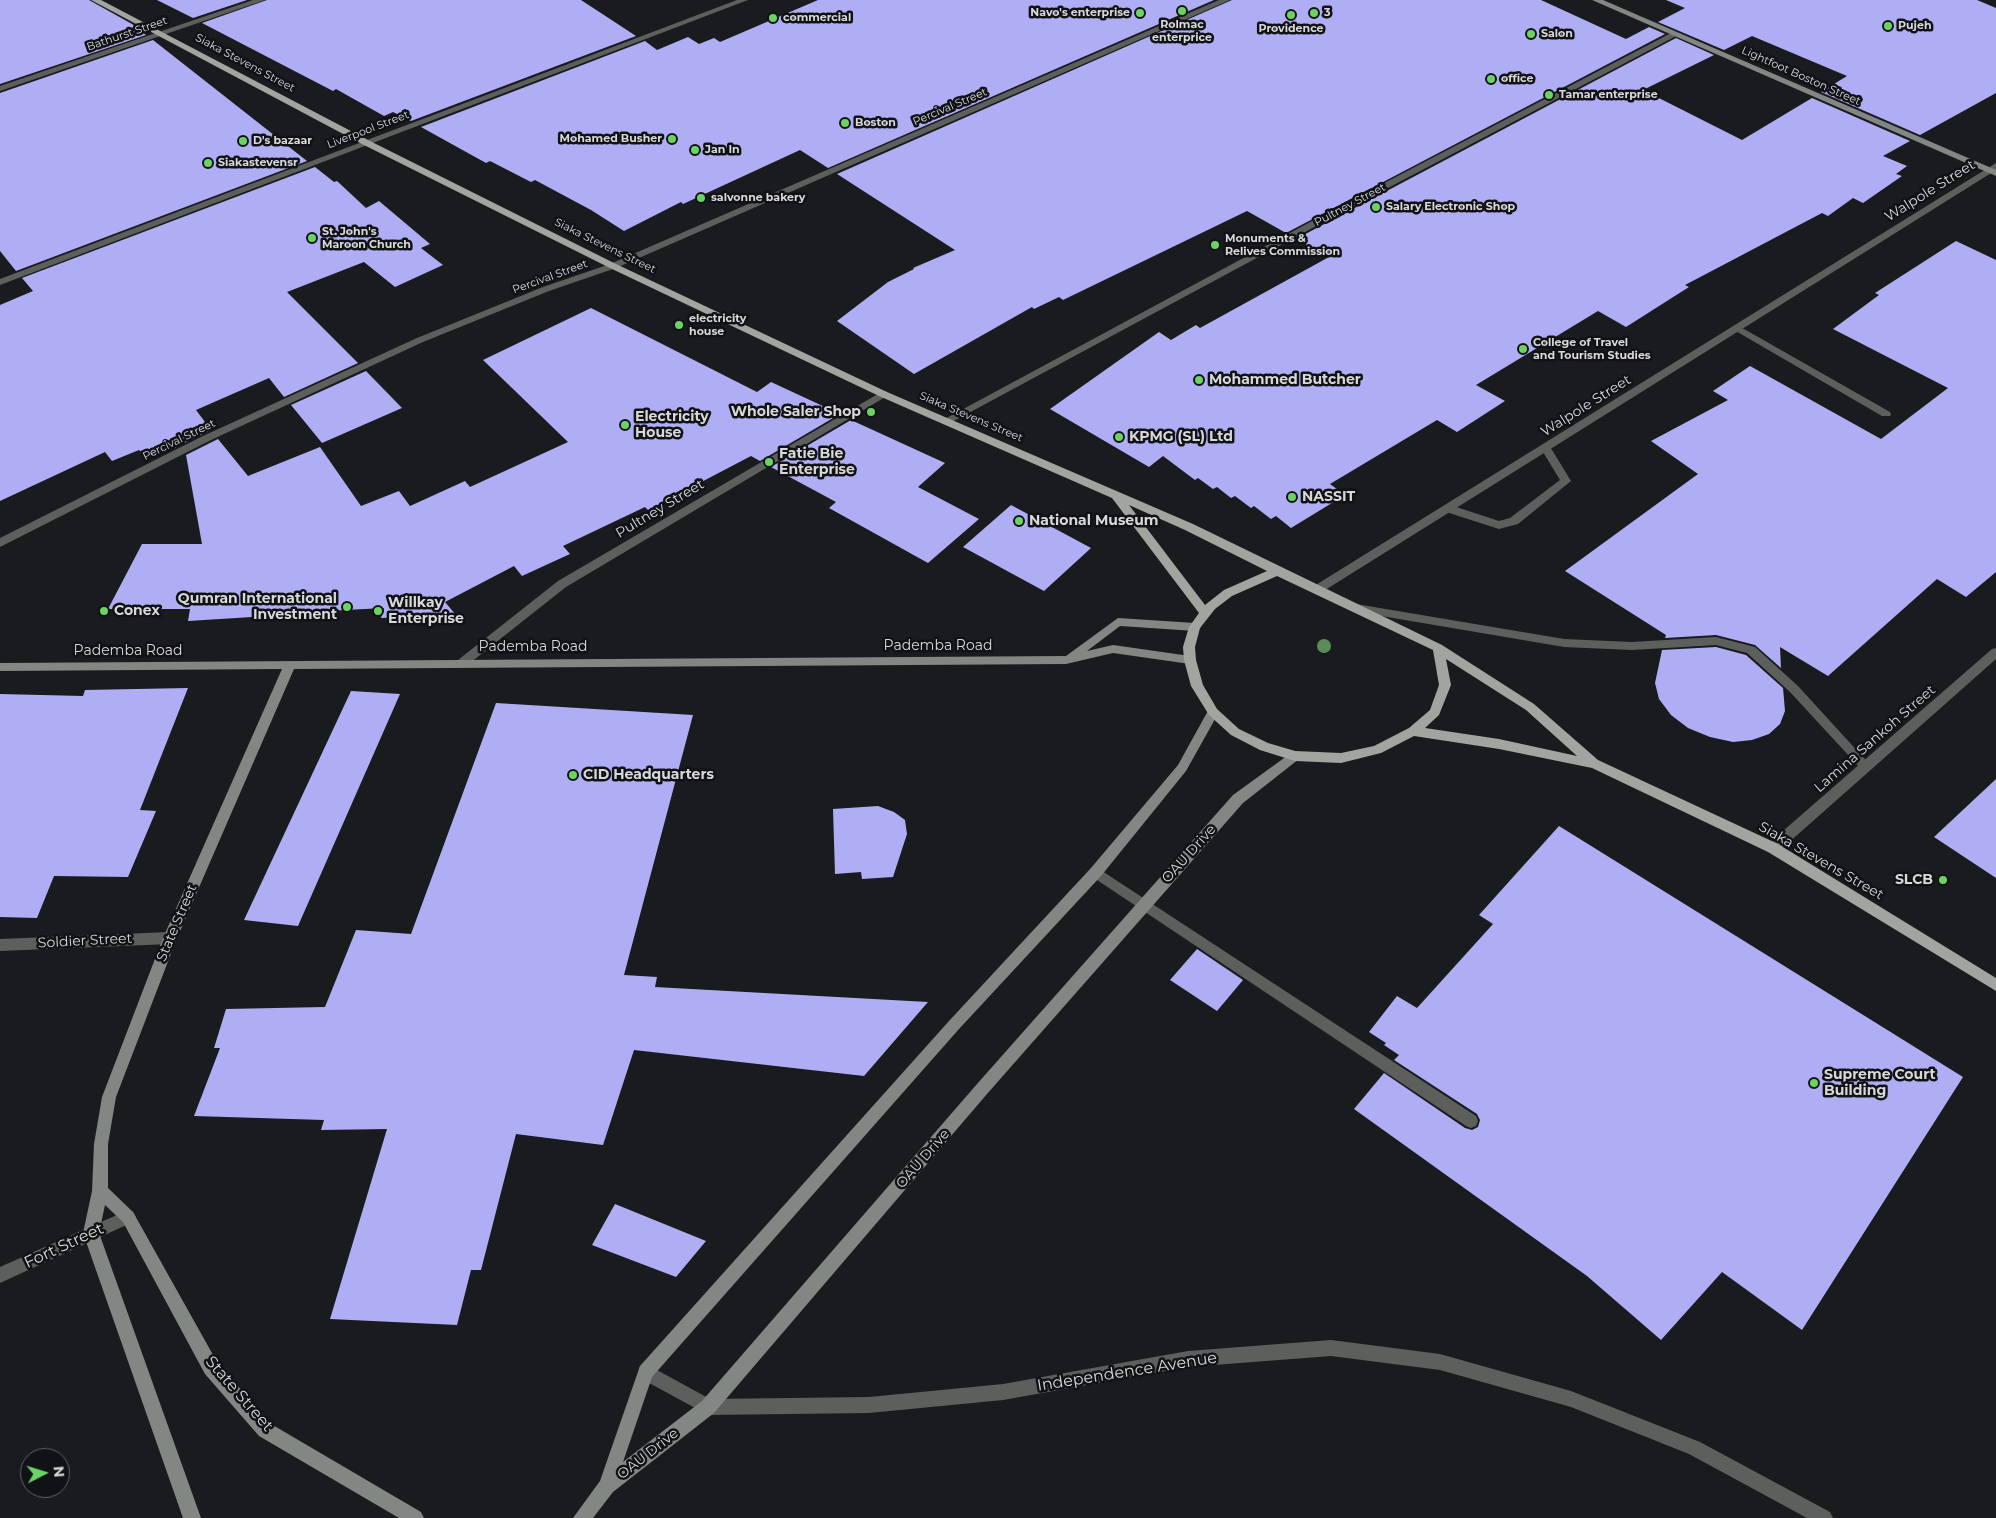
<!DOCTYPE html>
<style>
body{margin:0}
#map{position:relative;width:1996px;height:1518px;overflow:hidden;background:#1a1b1f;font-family:Montserrat,sans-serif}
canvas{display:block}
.north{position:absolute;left:20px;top:1448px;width:50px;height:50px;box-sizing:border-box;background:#111216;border:1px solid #616165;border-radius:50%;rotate:85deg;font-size:14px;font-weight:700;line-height:20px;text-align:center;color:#d8d8db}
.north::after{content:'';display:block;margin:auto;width:18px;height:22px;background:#6bd363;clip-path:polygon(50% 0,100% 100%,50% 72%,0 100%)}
</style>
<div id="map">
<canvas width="1996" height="1518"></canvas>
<div class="north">N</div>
</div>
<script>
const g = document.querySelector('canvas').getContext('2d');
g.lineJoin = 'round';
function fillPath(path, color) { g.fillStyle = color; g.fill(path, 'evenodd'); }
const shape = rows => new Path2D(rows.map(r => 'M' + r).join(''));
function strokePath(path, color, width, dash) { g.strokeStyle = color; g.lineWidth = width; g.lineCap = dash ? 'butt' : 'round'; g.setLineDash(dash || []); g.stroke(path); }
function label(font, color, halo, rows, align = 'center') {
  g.font = font + ' Montserrat,sans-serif'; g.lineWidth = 5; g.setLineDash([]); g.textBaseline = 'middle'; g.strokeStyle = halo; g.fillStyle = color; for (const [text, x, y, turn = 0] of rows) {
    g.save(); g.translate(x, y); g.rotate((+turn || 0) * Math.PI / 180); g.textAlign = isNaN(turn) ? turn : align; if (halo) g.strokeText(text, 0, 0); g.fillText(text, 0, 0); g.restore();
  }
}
fillPath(shape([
 [0,0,89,0,132,24,146,35,0,84],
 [157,0,247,0,193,18],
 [267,0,581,0,636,36,411,121,393,112,384,116,336,89,333,91,202,23],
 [818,0,1214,0,828,168,800,150,683,204,681,202,624,231,591,210,535,180,531,182,490,161,486,163,421,127,645,41,657,50,688,37,699,44,714,38,720,42],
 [1232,0,1541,0,1626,39,1649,27,1665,34,1286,233,1247,211,1063,300,1059,297,1034,309,1032,307,914,374,837,321,888,282,914,269,913,268,955,250,837,174],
 [1666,0,1977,0,1996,8,1996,93,1920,135,1821,92,1847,76,1752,36,1724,50,1658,22,1685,8],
 [1676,38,1714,55,1643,90,1742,140,1812,98,1910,141,1883,156,1907,166,1896,174,1902,176,1863,203,1853,198,1828,216,1822,213,1685,285,1689,287,1626,327,1598,311,1476,385,1505,401,1457,432,1437,420,1330,484,1345,495,1291,528,1276,516,1271,519,1254,506,1251,508,1235,496,1231,498,1217,487,1213,489,1198,478,1195,480,1163,456,1149,467,1050,409,1159,332,1171,340,1196,325,1200,328,1329,257,1296,239],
 [153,40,307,161,16,271,0,251,0,93],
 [315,167,334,182,337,181,366,208,379,201,430,244,421,248,443,265,395,287,364,262,287,292,358,363,284,397,269,378,196,410,211,430,170,450,146,456,139,450,112,461,105,452,0,501,0,305,33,291,22,278],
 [1956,241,1996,260,1996,572,1966,597,1937,579,1828,676,1780,647,1781,668,1755,645,1716,635,1665,638,1666,635,1565,571,1698,474,1651,441,1728,400,1713,391,1750,366,1881,439,1948,388,1833,329,1879,295,1875,293],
 [591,308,757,392,771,382,840,414,760,461,751,456,648,510,645,507,563,546,570,554,522,576,514,566,445,602,456,615,381,618,384,608,269,614,268,616,188,621,190,609,108,609,142,544,202,544,186,455,218,439,248,476,320,447,361,506,399,491,410,506,465,481,470,487,568,442,483,360],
 [366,371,402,408,322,443,291,405],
 [851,420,945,463,918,487,979,519,928,563,829,508,836,502,771,467],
 [1011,505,1091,548,1044,591,963,547],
 [1716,647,1746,655,1783,688,1785,711,1780,724,1769,734,1752,740,1733,742,1710,737,1688,728,1671,715,1659,699,1655,683,1662,650],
 [188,688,140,810,156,811,128,877,54,876,37,918,0,917,0,694,83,696,85,690],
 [351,691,400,694,298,926,244,920],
 [496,703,693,715,624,975,657,977,655,987,928,1002,864,1076,634,1050,603,1145,516,1134,481,1270,471,1270,457,1325,330,1319,387,1129,321,1130,324,1120,194,1116,220,1048,214,1048,226,1009,325,1007,356,930,411,934],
 [1996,779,1996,878,1934,837],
 [878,806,894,812,905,820,907,834,893,877,862,879,861,872,835,874,833,809],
 [1559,826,1963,1077,1802,1330,1722,1272,1661,1340,1587,1276,1354,1109,1384,1073,1465,1128,1472,1130,1478,1127,1480,1120,1477,1114,1394,1060,1399,1055,1384,1045,1386,1043,1369,1032,1397,996,1417,1008,1493,924,1479,915],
 [1197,949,1243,980,1217,1011,1170,980],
 [615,1204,706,1241,676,1277,592,1245]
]), '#afaef4');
fillPath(shape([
 [1737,325,1890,412,1891,414,1890,416,1882,416,1734,330,1734,326,1737,325],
 [1545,444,1549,445,1571,481,1518,524,1499,529,1443,511,1442,508,1447,504,1499,521,1510,518,1560,480,1540,447,1545,444],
 [1356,604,1564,639,1632,642,1716,637,1755,647,1798,686,1872,767,1870,770,1862,770,1790,692,1747,653,1716,645,1632,650,1564,647,1352,611,1350,608,1356,604],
 [1096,867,1476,1116,1478,1121,1476,1126,1471,1128,1466,1126,1091,876,1089,872,1091,868,1096,867]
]), '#5d5f5d');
fillPath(shape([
 [253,0,265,0,0,91,0,86,253,0],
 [737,0,748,0,0,285,0,279,737,0],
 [1219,0,1230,0,616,268,549,291,423,342,211,440,0,547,0,538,203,436,417,338,543,287,610,264,1219,0],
 [1673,32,1680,34,1331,218,950,423,942,423,941,421,1325,214,1673,32],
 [1996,163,1996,170,1322,592,1314,592,1312,589,1314,586,1996,163],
 [883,391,887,392,887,396,566,587,466,666,458,666,456,663,458,660,558,581,883,391],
 [1996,648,1996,659,1778,852,1768,852,1766,848,1768,844,1992,649,1996,648],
 [170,932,175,934,177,938,175,942,170,944,0,951,0,939,170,932],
 [128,1210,133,1212,136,1217,133,1222,0,1283,0,1267,128,1210],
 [1331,1340,1440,1354,1571,1391,1700,1442,1830,1512,1833,1518,1807,1518,1689,1454,1571,1407,1440,1370,1331,1356,1188,1367,1003,1400,869,1413,708,1415,640,1378,638,1372,640,1366,646,1364,710,1399,869,1397,1003,1384,1188,1351,1331,1340]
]), '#5d5f5d');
fillPath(shape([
 [1592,0,1603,0,1996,170,1996,176,1592,0],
 [1118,618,1195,623,1201,627,1195,631,1120,626,1087,651,1113,645,1190,656,1196,660,1190,664,1113,653,1066,664,294,669,177,938,116,1097,108,1144,108,1188,133,1212,217,1362,271,1424,421,1512,424,1518,399,1518,259,1436,205,1374,123,1222,105,1205,99,1233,201,1518,183,1518,83,1233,92,1191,94,1144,102,1097,163,938,282,669,0,671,0,663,1066,656,1118,618],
 [1213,707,1219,712,1186,771,1101,876,959,1029,652,1377,623,1462,702,1401,977,1084,1233,795,1291,753,1299,753,1301,756,1299,759,1243,803,987,1094,714,1413,613,1492,593,1518,573,1518,600,1481,640,1366,949,1021,1091,868,1178,765,1209,709,1213,707]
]), '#838783');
fillPath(shape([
 [91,0,101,0,368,140,616,264,887,392,1193,524,1442,645,1534,704,1598,760,1778,844,1996,978,1996,991,1768,852,1592,768,1499,749,1414,736,1381,753,1341,763,1295,761,1260,750,1231,735,1209,715,1191,686,1184,660,1183,647,1189,627,1199,613,1112,498,879,396,610,268,362,144,91,0],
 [1129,505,1185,530,1267,571,1224,590,1205,605,1129,505],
 [1277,576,1433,650,1439,685,1430,710,1409,728,1374,746,1341,753,1295,751,1268,743,1239,729,1217,709,1203,685,1196,660,1195,647,1200,628,1215,609,1232,596,1277,576],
 [1446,659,1526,710,1577,756,1499,739,1425,728,1439,715,1451,685,1446,659]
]), '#a1a5a0');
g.fillStyle = '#5b8b59';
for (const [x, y] of [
 [1324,646]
]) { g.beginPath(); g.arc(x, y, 7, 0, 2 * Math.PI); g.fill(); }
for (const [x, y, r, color] of [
 [1182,11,5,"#6bd363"],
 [1140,13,5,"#6bd363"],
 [1314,13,5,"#6bd363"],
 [1291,15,5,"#6bd363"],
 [773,18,5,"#6bd363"],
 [1888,26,5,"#6bd363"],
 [1531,34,5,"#6bd363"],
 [1491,79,5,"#6bd363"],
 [1549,95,5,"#6bd363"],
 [845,123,5,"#6bd363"],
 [672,139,5,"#6bd363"],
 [243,141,5,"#6bd363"],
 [695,150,5,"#6bd363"],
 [208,163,5,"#6bd363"],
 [701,198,5,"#6bd363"],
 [1376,207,5,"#6bd363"],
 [312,238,5,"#6bd363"],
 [1215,245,5,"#6bd363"],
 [679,325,5,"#6bd363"],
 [1523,349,5,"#6bd363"],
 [1199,380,5,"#6bd363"],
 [871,412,5,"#6bd363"],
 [625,425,5,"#6bd363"],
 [1119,437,5,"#6bd363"],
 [769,462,5,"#6bd363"],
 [1292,497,5,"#6bd363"],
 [1019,521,5,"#6bd363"],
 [347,607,5,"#6bd363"],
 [104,611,5,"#6bd363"],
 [378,611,5,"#6bd363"],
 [573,775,5,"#6bd363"],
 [1943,880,5,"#6bd363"],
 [1814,1083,5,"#6bd363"]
]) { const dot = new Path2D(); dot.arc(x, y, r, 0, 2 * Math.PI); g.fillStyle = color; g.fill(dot); strokePath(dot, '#111216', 2); }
label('bold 11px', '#d8d8db', '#111216', [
 ["Navo's enterprise",1130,13,"right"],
 ["3",1324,13],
 ["commercial",783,18],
 ["Rolmac",1182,25,"center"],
 ["enterprice",1182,38,"center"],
 ["Pujeh",1898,26],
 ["Providence",1291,29,"center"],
 ["Salon",1541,34],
 ["office",1501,79],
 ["Tamar enterprise",1559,95],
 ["Boston",855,123],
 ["Mohamed Busher",662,139,"right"],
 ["D's bazaar",253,141],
 ["Jan In",705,150],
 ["Siakastevensr",218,163],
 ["salvonne bakery",711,198],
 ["Salary Electronic Shop",1386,207],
 ["St. John's",322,232],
 ["Maroon Church",322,245],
 ["Monuments &",1225,239],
 ["Relives Commission",1225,252],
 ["electricity",689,319],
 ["house",689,332],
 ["College of Travel",1533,343],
 ["and Tourism Studies",1533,356]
], 'left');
label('11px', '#d8d8db', '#111216', [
 ["Bathurst Street",127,34,-19],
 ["Siaka Stevens Street",245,63,28],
 ["Lightfoot Boston Street",1801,76,24],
 ["Percival Street",950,107,-23],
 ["Liverpool Street",368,130,-21],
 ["Pultney Street",1350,205,-28],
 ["Siaka Stevens Street",605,246,26],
 ["Percival Street",550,277,-20],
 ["Siaka Stevens Street",971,417,23],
 ["Percival Street",179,440,-26]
]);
label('14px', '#d8d8db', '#111216', [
 ["Walpole Street",1930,191,-32],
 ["Walpole Street",1586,406,-32],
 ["Pultney Street",660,509,-31],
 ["Pademba Road",938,646],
 ["Pademba Road",533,647],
 ["Pademba Road",128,651],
 ["Lamina Sankoh Street",1875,739,-41],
 ["OAU Drive",1189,854,-48],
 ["Siaka Stevens Street",1821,861,30],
 ["State Street",177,923,-67],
 ["Soldier Street",85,941,-3],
 ["OAU Drive",923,1159,-49],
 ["OAU Drive",648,1454,-38]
]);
label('bold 14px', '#d8d8db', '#111216', [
 ["Mohammed Butcher",1209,380],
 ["Whole Saler Shop",861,412,"right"],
 ["Electricity",635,417],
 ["House",635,433],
 ["KPMG (SL) Ltd",1129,437],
 ["Fatie Bie",779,454],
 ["Enterprise",779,470],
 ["NASSIT",1302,497],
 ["National Museum",1029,521],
 ["Qumran International",337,599,"right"],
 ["Investment",337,615,"right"],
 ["Willkay",388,603],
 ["Enterprise",388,619],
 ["Conex",114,611],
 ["CID Headquarters",583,775],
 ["SLCB",1933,880,"right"],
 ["Supreme Court",1824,1075],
 ["Building",1824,1091]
], 'left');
label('16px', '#d8d8db', '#111216', [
 ["Fort Street",64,1246,-25],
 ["Independence Avenue",1127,1372,-9],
 ["State Street",239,1394,49]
]);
</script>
